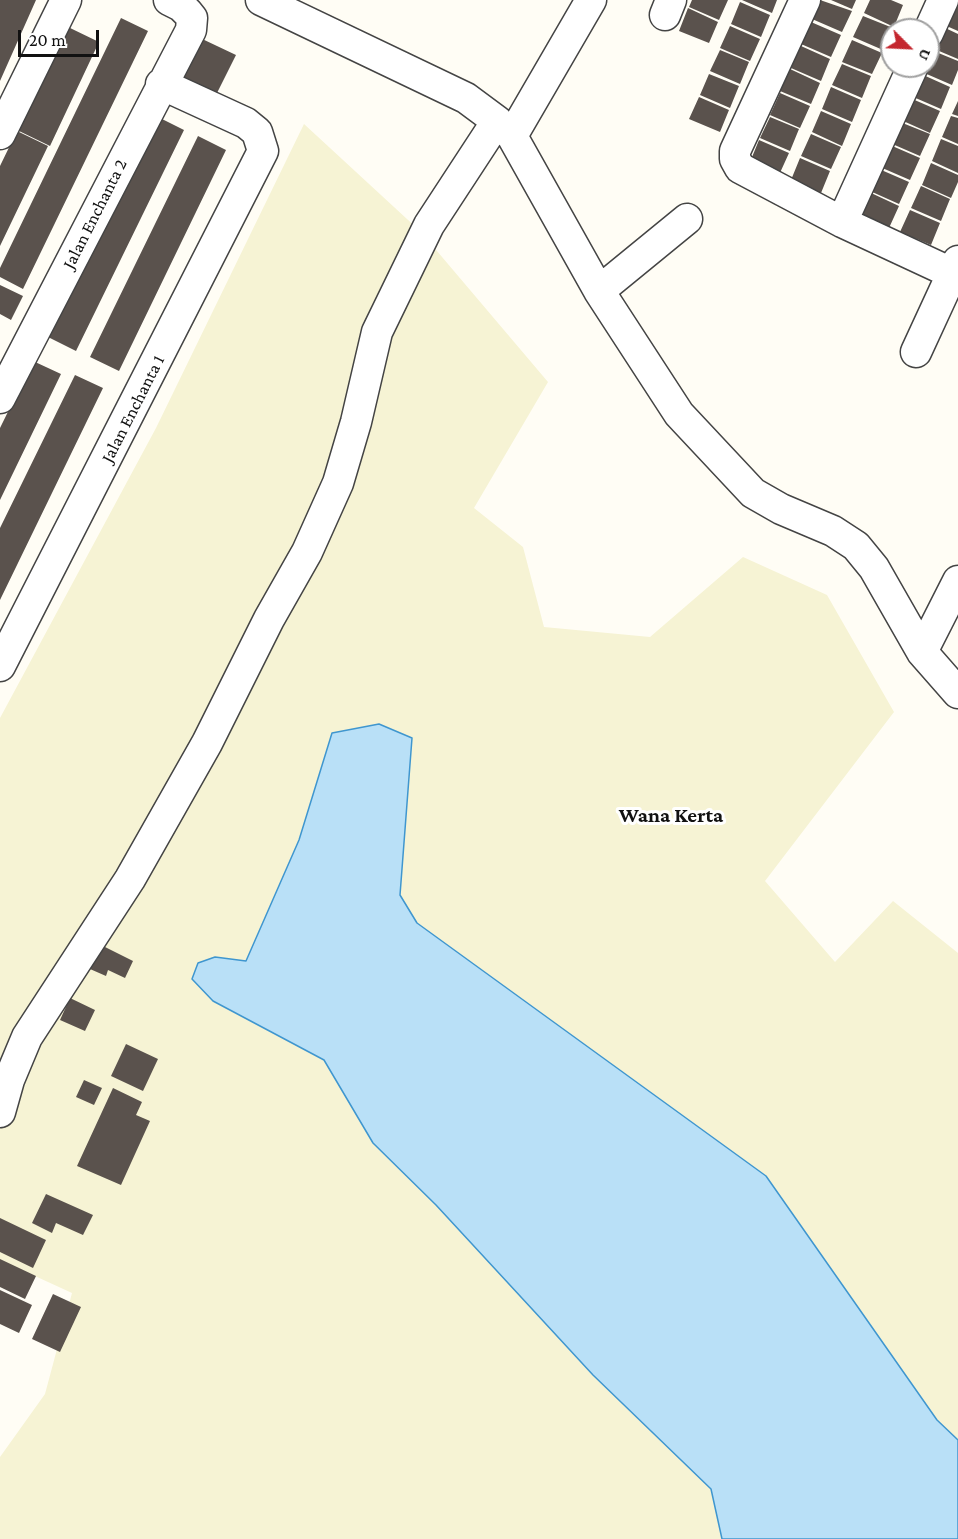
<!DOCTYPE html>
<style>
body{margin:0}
#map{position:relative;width:958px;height:1539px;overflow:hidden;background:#fffdf5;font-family:"Crimson Pro",serif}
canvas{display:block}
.north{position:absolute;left:880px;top:18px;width:60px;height:60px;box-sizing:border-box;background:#fff;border:2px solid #a0a0a0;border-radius:50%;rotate:114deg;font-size:16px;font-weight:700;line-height:24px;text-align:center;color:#111}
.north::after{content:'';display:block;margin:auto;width:21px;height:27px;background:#c4262e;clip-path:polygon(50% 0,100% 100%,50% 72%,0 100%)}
.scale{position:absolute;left:18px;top:30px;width:81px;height:27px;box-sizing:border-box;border:3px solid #111;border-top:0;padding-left:8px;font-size:18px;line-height:21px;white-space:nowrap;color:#111;-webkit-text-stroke:4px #fff;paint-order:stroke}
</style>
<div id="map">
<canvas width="958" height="1539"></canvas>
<div class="north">U</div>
<div class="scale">20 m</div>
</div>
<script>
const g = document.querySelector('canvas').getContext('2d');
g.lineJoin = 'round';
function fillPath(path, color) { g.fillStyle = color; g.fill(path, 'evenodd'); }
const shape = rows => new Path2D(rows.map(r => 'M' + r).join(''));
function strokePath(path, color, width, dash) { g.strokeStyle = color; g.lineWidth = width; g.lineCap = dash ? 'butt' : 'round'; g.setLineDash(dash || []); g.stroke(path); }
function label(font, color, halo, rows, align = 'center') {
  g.font = font + ' "Crimson Pro",serif'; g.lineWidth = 6; g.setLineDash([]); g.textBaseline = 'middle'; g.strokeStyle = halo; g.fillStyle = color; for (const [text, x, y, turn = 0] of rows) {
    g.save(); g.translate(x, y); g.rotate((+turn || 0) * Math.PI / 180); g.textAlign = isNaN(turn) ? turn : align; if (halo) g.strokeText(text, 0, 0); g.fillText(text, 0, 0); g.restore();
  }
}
fillPath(shape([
 [304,124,420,231,548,382,474,508,523,547,544,627,650,637,743,557,827,595,894,712,765,881,835,962,893,901,958,953,958,1539,0,1539,0,1457,45,1394,72,1293,0,1260,0,718,156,428]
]), '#f6f3d4');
const water = shape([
 [379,724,412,738,400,895,417,923,766,1176,937,1420,958,1440,958,1539,722,1539,711,1489,593,1375,436,1205,373,1143,324,1060,213,1001,192,979,198,963,215,957,246,961,299,840,332,733,379,724]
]);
fillPath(water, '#b9e0f7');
strokePath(water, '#3f96cf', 1.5);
fillPath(shape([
 [0,0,36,0,0,81],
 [692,0,728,0,719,20,689,7],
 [742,0,777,0,772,13],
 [820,0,852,11,842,32,812,19],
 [831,0,856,0,852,9],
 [870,0,891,0,903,5,894,27,864,13],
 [740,2,770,15,761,37,731,24],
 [952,3,958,5,958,31,942,24],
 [688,8,718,22,709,43,679,31],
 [863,16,893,28,883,50,853,37],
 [121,18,148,31,23,289,0,277,0,268],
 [811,22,841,35,831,57,801,44],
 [730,26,760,39,750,61,720,48],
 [941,26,958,34,958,59,932,48],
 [68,27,99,42,50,146,19,131],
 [198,37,236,55,216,95,179,77],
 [852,40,882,53,872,74,842,62],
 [801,46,830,59,821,81,791,68],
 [720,50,749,62,740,84,710,71],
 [931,50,958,61,958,70,952,85,922,72,924,66,928,66],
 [842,64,871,76,862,98,832,85],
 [790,69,820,83,811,104,780,91],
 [709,74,739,86,730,108,700,95],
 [921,74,950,87,941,109,911,96],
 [831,87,861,100,852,122,822,109],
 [780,93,810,106,800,128,770,115],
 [699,97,729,110,720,132,689,119],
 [910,98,940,111,930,133,901,120],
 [958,101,958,116,952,114],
 [821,111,851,124,842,146,812,132],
 [156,116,184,130,76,351,48,337],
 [951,116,958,118,958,144,942,137],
 [770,117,799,129,790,151,760,138],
 [900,122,930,134,920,156,890,143],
 [17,131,48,146,0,246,0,166],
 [811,134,841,147,831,169,801,156],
 [198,136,226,150,119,371,90,357],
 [941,139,958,146,958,173,932,161],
 [759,140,789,153,779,175,750,162],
 [890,145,920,158,910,180,880,167],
 [800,158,830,171,821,193,791,180],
 [931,163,958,175,958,182,951,198,922,185],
 [879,169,909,182,899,204,870,191],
 [921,186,950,199,941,221,911,208],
 [869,192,899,206,889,228,859,214],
 [910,210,940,223,931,245,900,232],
 [0,285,23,296,11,320,0,314],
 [33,361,61,374,0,500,0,428],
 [75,375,103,388,0,600,0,528],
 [101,945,133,961,125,978,108,970,106,976,90,969],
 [70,998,95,1010,85,1031,60,1020],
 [126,1044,158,1059,143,1091,111,1076],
 [84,1080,102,1088,94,1105,76,1097],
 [113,1088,142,1102,136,1115,150,1121,121,1185,77,1166],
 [46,1194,93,1215,83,1235,56,1223,52,1233,32,1223],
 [0,1218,46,1240,33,1268,0,1252],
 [0,1259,36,1276,25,1299,0,1287],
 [0,1290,32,1305,19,1333,0,1324],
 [53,1294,81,1307,60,1352,32,1339]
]), '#5a524d');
const minor = shape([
 [261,0,466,98,497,121,512,136,599,291,679,414,753,493,781,509,833,531,856,546,874,568,922,652,958,693],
 [805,0,735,151,735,159,740,168,842,222,958,276],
 [665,15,671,0],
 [928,33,943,0],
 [0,134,66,0],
 [512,136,591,0],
 [842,222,913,66],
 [599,291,687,219],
 [916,352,958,261],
 [0,398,191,30,192,18,188,13,181,6,169,0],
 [922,652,958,581],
 [0,666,263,151,257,132,246,123,161,84],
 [0,1112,9,1080,27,1037,130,879,207,743,269,619,307,552,338,483,356,422,377,332,429,225,497,121]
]);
strokePath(minor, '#444', 33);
strokePath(minor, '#fff', 30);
label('18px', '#111', '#fff', [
 ["Jalan Enchanta 2",95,214,-63],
 ["Jalan Enchanta 1",133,409,-63]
]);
label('bold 21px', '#111', '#fff', [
 ["Wana Kerta",671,816]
]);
</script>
